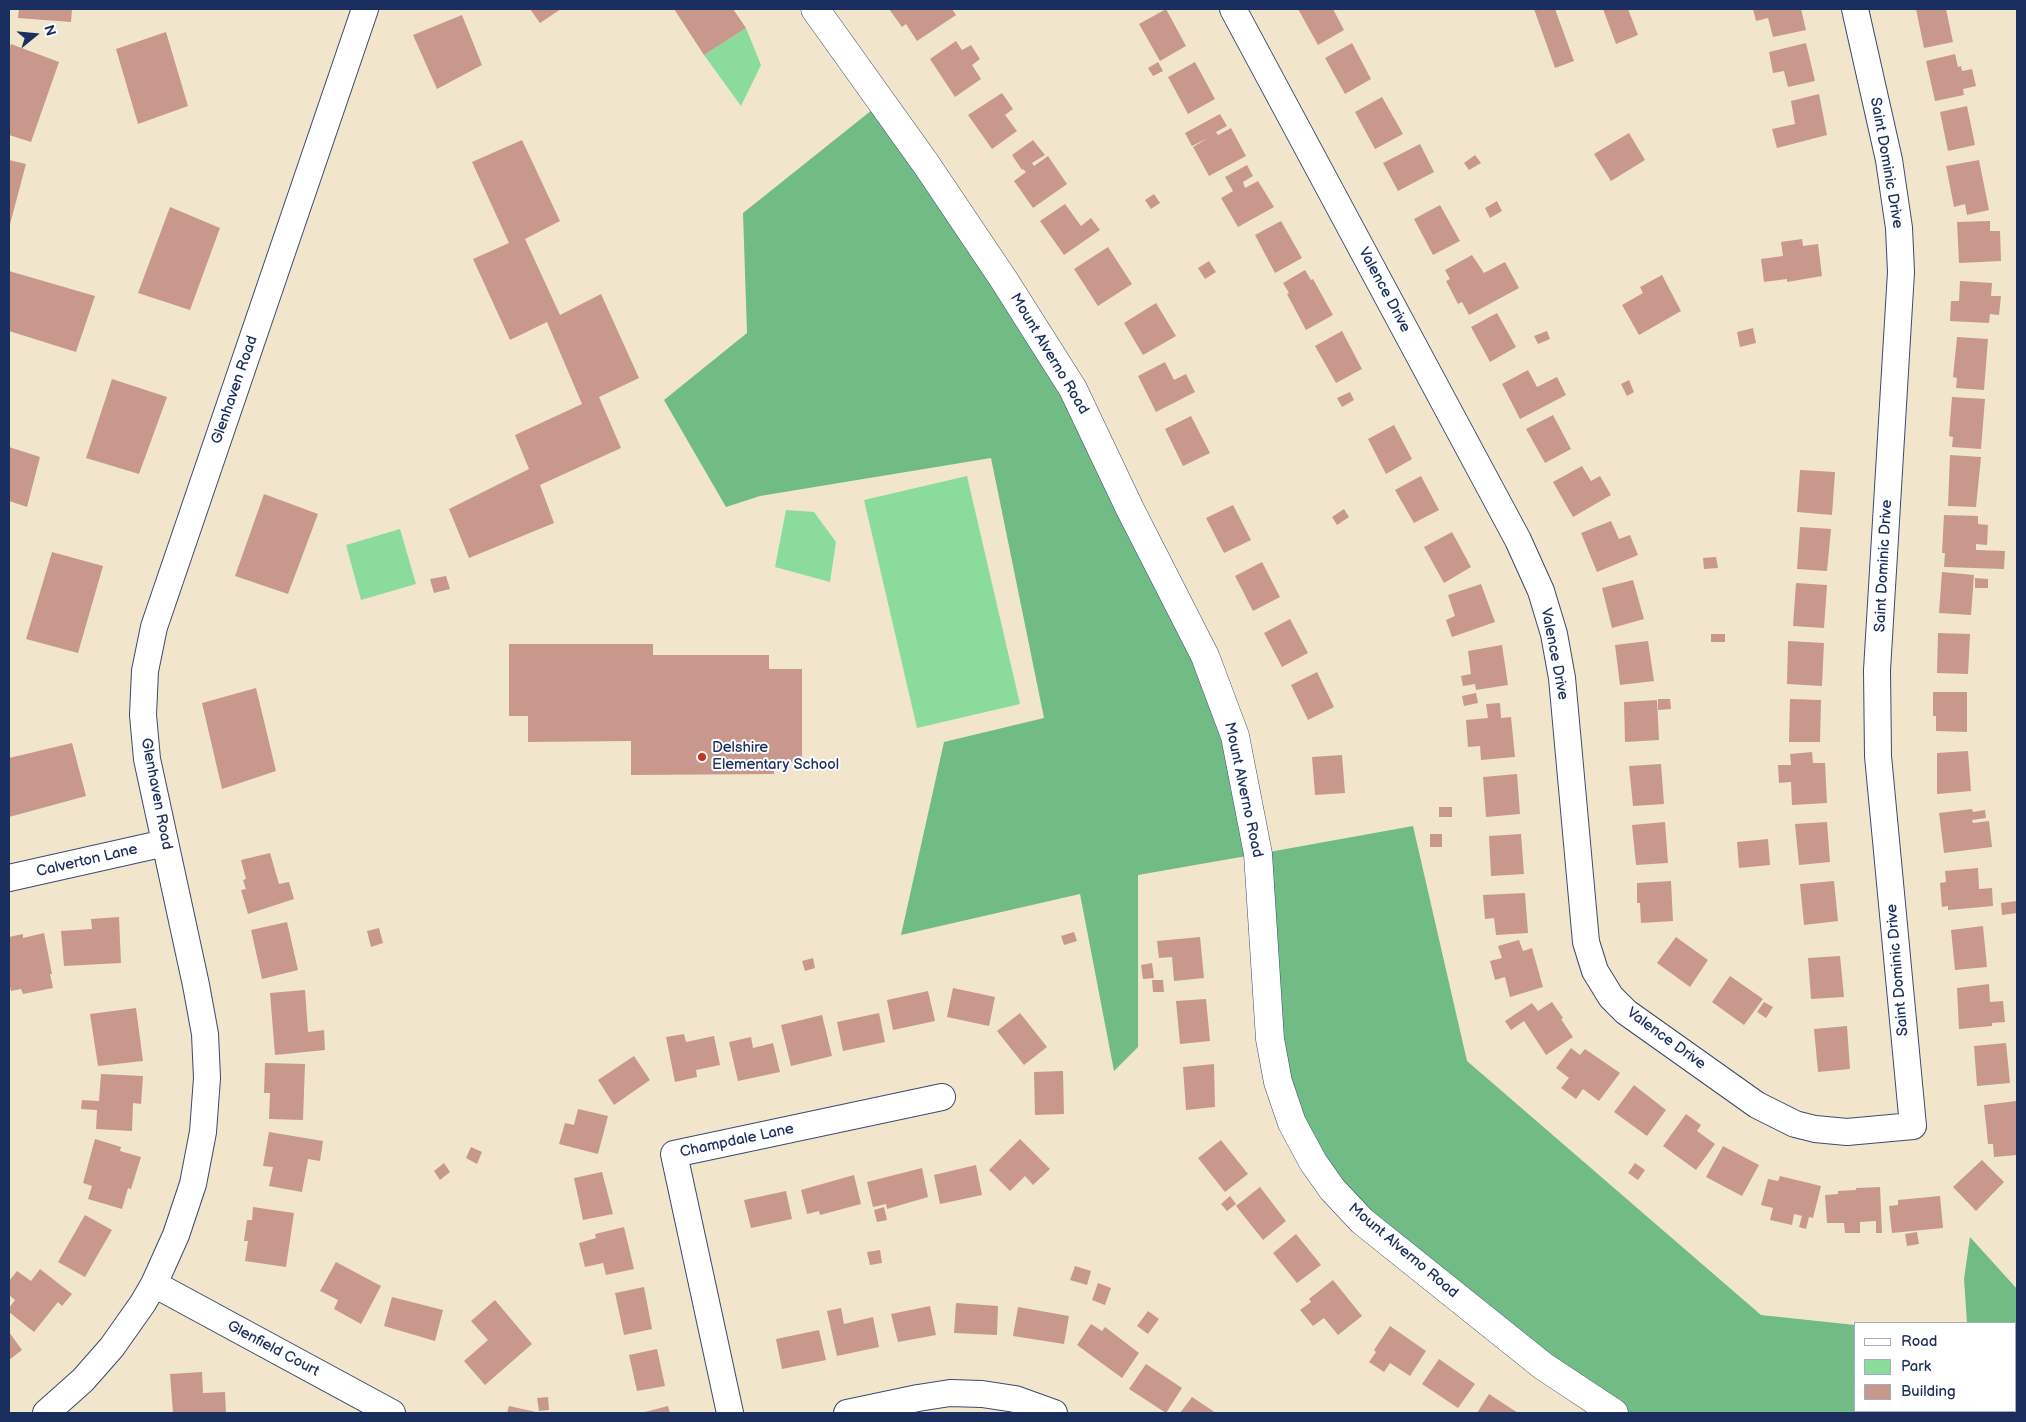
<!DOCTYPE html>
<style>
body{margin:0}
#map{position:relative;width:2026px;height:1422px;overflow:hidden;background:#f1e6cc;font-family:"Balsamiq Sans",sans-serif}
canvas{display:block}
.frame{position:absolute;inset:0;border:10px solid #1b2f5e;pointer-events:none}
.legend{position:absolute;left:1854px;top:1322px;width:162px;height:90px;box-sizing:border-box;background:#fff;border:1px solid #a4acbf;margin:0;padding:6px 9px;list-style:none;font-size:15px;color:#1b2f5e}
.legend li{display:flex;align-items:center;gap:10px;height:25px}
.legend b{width:25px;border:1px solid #a4acbf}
.north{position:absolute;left:10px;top:10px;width:50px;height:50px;-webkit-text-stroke:4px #fff;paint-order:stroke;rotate:73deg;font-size:14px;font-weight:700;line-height:20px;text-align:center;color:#1b2f5e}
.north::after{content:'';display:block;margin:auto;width:18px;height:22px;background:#1b2f5e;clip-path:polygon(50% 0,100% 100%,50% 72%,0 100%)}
</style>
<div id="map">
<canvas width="2026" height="1422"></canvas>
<div class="frame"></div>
<ul class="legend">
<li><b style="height:6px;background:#fff"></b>Road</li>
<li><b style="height:14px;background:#8bdc9c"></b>Park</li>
<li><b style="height:14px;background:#c8988d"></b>Building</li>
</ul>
<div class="north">N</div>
</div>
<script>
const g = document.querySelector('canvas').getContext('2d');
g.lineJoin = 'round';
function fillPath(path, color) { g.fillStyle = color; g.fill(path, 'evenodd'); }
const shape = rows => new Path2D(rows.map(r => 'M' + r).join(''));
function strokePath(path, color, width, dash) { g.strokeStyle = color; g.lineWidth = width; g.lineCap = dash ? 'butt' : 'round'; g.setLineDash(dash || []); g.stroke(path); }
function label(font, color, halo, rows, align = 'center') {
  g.font = font + ' "Balsamiq Sans",sans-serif'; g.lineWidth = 4; g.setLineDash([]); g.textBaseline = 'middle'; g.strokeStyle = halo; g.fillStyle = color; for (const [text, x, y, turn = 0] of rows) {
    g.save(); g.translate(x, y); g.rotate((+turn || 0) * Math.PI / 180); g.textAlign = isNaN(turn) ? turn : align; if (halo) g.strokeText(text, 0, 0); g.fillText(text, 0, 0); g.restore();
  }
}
fillPath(shape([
 [746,28,761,65,741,106,704,55],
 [967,476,1020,704,917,728,864,500],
 [786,510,814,512,836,542,830,582,775,567],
 [400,529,416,584,361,600,346,545]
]), '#8bdc9c');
fillPath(shape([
 [882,102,1004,280,1205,656,1258,854,1413,826,1467,1061,1761,1315,1855,1325,1855,1411,2015,1411,2015,1323,1967,1323,1964,1279,1970,1237,2017,1289,2017,1413,1614,1413,1362,1221,1292,1123,1258,854,1138,875,1138,1047,1114,1071,1080,894,901,935,944,742,1044,718,991,458,760,496,726,507,664,400,747,333,743,213]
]), '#70bc84');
fillPath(shape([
 [19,9,72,9,71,22,18,18],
 [530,9,561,9,540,23],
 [674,9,733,9,746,28,704,55],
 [889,9,952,9,956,15,917,41,906,24,902,27],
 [1166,9,1186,46,1160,61,1139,24],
 [1298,9,1333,9,1344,30,1318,45],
 [1534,9,1555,9,1574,61,1555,68],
 [1603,9,1628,9,1638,35,1616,44],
 [1753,9,1801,9,1806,30,1773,37,1768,18,1756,21],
 [1916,9,1946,9,1953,42,1924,48],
 [462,15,482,65,437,89,413,35],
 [166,32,188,106,138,124,116,49],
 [956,41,962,50,971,45,980,59,972,65,981,79,955,97,930,59],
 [1352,43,1371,79,1345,94,1325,58],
 [1806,43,1815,81,1788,87,1784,71,1773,73,1769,52],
 [11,44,59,62,31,142,9,135,9,50],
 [1955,54,1958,67,1961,66,1962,71,1972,69,1976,86,1963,89,1964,95,1935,101,1926,61],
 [1158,62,1163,71,1153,76,1148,68],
 [1195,62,1215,99,1188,114,1168,77],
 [1002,93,1013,109,1005,115,1017,131,992,149,968,115],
 [1819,94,1827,135,1777,148,1772,129,1795,124,1791,101],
 [1382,97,1403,134,1375,149,1355,112],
 [1967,106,1975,145,1948,151,1940,112],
 [1220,114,1227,126,1216,132,1218,135,1231,128,1246,156,1209,176,1193,147,1208,138,1192,146,1185,133],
 [1629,133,1645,160,1611,181,1594,154],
 [522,140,560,221,525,239,560,315,601,294,639,378,599,397,621,448,540,485,554,523,469,558,449,509,529,469,515,435,582,404,547,322,510,340,473,259,509,243,472,162],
 [1033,140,1045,155,1032,163,1034,166,1048,156,1067,184,1033,208,1014,181,1026,172,1023,169,1022,170,1012,155],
 [1420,144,1434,172,1398,191,1383,163],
 [1475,155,1481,163,1469,170,1464,163],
 [9,160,26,164,9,228],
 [1979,160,1989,210,1967,215,1965,204,1954,207,1946,166],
 [1247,165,1253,176,1243,182,1245,188,1258,181,1274,207,1238,227,1221,198,1233,191,1225,177],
 [1154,194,1160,203,1151,209,1145,200],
 [1497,201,1502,211,1490,218,1485,208],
 [1065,204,1081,226,1091,218,1100,230,1064,255,1040,221],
 [1440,205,1460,241,1433,255,1414,219],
 [170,207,220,228,190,310,138,293],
 [1281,221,1302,258,1275,273,1255,235],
 [1990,221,1990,231,2000,231,2001,261,1959,263,1957,222],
 [1802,239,1803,246,1818,244,1822,276,1787,282,1787,279,1764,282,1761,259,1783,256,1781,242],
 [1108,247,1132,284,1098,306,1074,269],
 [1472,255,1484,273,1505,262,1519,288,1469,315,1462,302,1458,304,1446,281,1450,279,1445,270],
 [1209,261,1216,272,1205,279,1198,268],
 [1305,270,1311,280,1313,279,1333,315,1306,330,1287,294,1289,293,1283,283],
 [9,271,95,296,76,352,9,331],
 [1662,275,1681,311,1639,335,1622,305,1643,293,1640,287],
 [1960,281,1992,283,1991,296,2001,296,1999,315,1990,314,1989,323,1950,321,1951,301,1959,301],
 [1156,303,1176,336,1143,355,1124,323],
 [1497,313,1516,347,1490,362,1471,327],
 [1753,328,1756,343,1740,347,1737,332],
 [1342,331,1362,369,1336,383,1315,346],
 [1547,331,1550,339,1538,344,1534,336],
 [1957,337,1988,339,1984,390,1956,388,1957,378,1953,377],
 [1165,362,1174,380,1186,374,1195,392,1156,412,1138,376],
 [1528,370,1537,387,1557,377,1566,395,1520,419,1502,384],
 [112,379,167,397,139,474,86,458],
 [1629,380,1634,392,1627,396,1621,384],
 [1350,392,1354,400,1342,407,1337,398],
 [1952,397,1985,399,1981,449,1952,447,1953,437,1949,436],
 [1553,415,1571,449,1545,463,1526,429],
 [1191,416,1210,453,1183,466,1165,429],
 [1394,425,1412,459,1386,474,1368,439],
 [9,447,40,457,27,507,9,501],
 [1950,455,1981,457,1976,507,1948,506],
 [1582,466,1591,481,1600,476,1611,495,1573,517,1553,482],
 [1800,470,1835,472,1832,515,1797,512],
 [1421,476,1439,510,1414,523,1395,490],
 [264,494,318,514,288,594,235,576],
 [1233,505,1251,540,1224,553,1206,518],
 [1344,509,1349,517,1337,525,1332,517],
 [1944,515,1978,516,1978,524,1988,525,1987,545,1976,544,1976,550,2005,551,2004,569,1944,567,1945,553,1942,553],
 [1611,521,1619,539,1630,535,1638,555,1597,572,1581,533],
 [1800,527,1831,529,1827,571,1797,569],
 [1452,532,1471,567,1444,583,1424,547],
 [52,552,103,566,78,653,26,639],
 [1716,557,1718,568,1704,569,1703,558],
 [1262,562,1280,597,1253,611,1235,576],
 [1942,572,1974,575,1971,615,1939,613],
 [446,576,450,589,434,593,430,579],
 [1975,578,1988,579,1988,588,1975,588],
 [1633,580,1644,619,1612,628,1602,588],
 [1796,583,1827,585,1824,628,1793,626],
 [1481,584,1495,622,1452,637,1446,620,1455,616,1448,595],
 [1290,619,1308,653,1282,667,1264,633],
 [1938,633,1970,634,1968,674,1937,673],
 [1711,634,1725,634,1725,642,1711,642],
 [1648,641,1654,681,1620,685,1615,645],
 [1788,641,1824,643,1822,686,1787,684],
 [509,644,653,644,653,655,769,655,769,669,802,669,802,762,774,762,774,774,631,775,631,741,528,742,528,716,509,716],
 [1502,645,1508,685,1476,690,1475,684,1463,686,1461,676,1471,674,1468,651],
 [1317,672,1334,707,1308,720,1291,685],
 [256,688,276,771,222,789,202,703],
 [1933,692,1967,692,1967,732,1936,731,1936,716,1933,716],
 [1476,693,1478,703,1464,706,1462,696],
 [1658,699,1670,699,1671,709,1658,710],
 [1790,699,1821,700,1820,742,1789,742],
 [1657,700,1659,740,1625,742,1624,702],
 [1500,703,1501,718,1511,717,1515,757,1481,760,1480,746,1468,747,1466,720,1488,718,1486,704],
 [72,743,86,796,9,817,9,758],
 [1968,751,1971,791,1937,794,1937,753],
 [1812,752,1813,763,1825,763,1827,803,1792,805,1791,782,1779,783,1778,765,1791,765,1790,754],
 [1342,755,1345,793,1315,795,1312,757],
 [1661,764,1664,804,1633,806,1629,766],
 [1517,774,1520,814,1486,817,1483,777],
 [1439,807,1452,807,1452,817,1439,817],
 [1972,809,1973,812,1985,810,1986,818,1972,820,1973,823,1989,821,1992,847,1944,853,1939,813],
 [1665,822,1668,863,1636,865,1632,825],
 [1827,822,1830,862,1799,865,1795,824],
 [1430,834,1442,834,1442,847,1430,847],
 [1521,834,1524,874,1491,876,1489,836],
 [1768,839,1770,865,1739,868,1737,842],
 [270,853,279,884,289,882,294,899,248,914,241,890,246,889,243,880,246,879,241,860],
 [1978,868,1979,889,1992,888,1993,906,1948,910,1948,906,1942,907,1940,883,1946,882,1945,871],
 [1671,881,1673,921,1641,923,1640,903,1637,903,1637,883],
 [1834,881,1838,921,1804,925,1800,884],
 [1525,893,1528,933,1496,935,1494,918,1485,919,1483,895],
 [2017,901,2017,913,2002,915,2001,903],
 [119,917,121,963,64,966,61,931,92,929,91,919],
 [287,922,298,970,262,979,251,930],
 [1983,926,1987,967,1955,970,1951,930],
 [379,928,383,943,371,947,367,931],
 [1074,932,1077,941,1064,945,1061,936],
 [44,933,52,974,50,974,53,988,23,994,21,989,11,991,9,983,9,937,23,934,23,938],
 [1200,937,1204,978,1174,981,1172,957,1159,958,1157,941],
 [1676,937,1708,960,1690,987,1657,963],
 [1519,940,1523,951,1532,948,1543,987,1510,997,1505,977,1495,980,1490,961,1502,958,1498,946],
 [1840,956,1844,997,1811,999,1808,958],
 [813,958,815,968,805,971,802,961],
 [1152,963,1154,978,1143,979,1141,965],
 [1730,976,1763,999,1744,1025,1712,1002],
 [1152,980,1163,980,1164,992,1153,992],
 [1989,984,1990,1002,2003,1001,2005,1022,1992,1023,1992,1026,1959,1029,1957,988],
 [953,988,995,997,989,1026,947,1017],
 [305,990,308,1032,324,1030,325,1050,275,1055,270,993],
 [928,991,935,1021,893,1030,887,1000],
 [1206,999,1210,1041,1180,1044,1176,1001],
 [1552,1002,1563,1018,1561,1019,1573,1037,1546,1055,1524,1021,1511,1030,1505,1021,1532,1003,1538,1011],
 [1764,1002,1773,1007,1766,1018,1757,1012],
 [136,1008,143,1061,98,1066,90,1014],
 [879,1013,885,1042,843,1051,837,1022],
 [1020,1013,1047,1047,1024,1065,997,1031],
 [822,1015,832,1056,791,1066,781,1025],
 [1847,1026,1850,1069,1818,1072,1814,1029],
 [684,1034,686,1042,714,1036,720,1065,696,1070,697,1077,675,1082,666,1037],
 [751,1037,753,1048,773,1043,780,1072,738,1081,729,1042],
 [2006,1043,2010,1083,1977,1086,1974,1046],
 [1571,1048,1580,1055,1585,1049,1620,1073,1599,1101,1583,1089,1576,1099,1561,1088,1569,1078,1556,1068],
 [634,1056,650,1080,614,1105,598,1080],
 [265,1063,305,1064,303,1120,269,1119,270,1093,264,1093],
 [1214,1064,1215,1107,1186,1110,1183,1067],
 [1063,1071,1064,1114,1035,1115,1034,1072],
 [101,1074,143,1076,141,1104,133,1103,132,1131,96,1129,97,1110,81,1109,82,1100,99,1101],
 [1634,1085,1666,1110,1647,1136,1614,1112],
 [2016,1101,2017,1155,1994,1157,1993,1144,1988,1144,1984,1105],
 [578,1109,608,1116,598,1154,559,1144,565,1123,574,1125],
 [1686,1114,1701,1125,1697,1131,1715,1144,1696,1170,1663,1146],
 [269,1132,323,1141,320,1161,308,1159,302,1192,269,1186,273,1167,263,1166],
 [95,1139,121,1147,120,1151,141,1157,131,1189,128,1188,122,1209,88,1199,92,1186,83,1183],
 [1020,1139,1050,1169,1033,1185,1025,1176,1010,1191,989,1170],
 [1221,1140,1248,1174,1225,1192,1198,1158],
 [1723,1146,1759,1165,1742,1196,1706,1177],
 [471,1147,482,1152,477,1164,466,1158],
 [1982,1160,2004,1182,1976,1211,1953,1187],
 [444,1163,450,1172,440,1180,434,1171],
 [1635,1163,1645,1170,1638,1180,1628,1173],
 [976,1165,982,1195,940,1204,934,1175],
 [922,1168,928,1197,887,1209,886,1204,873,1207,867,1182],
 [602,1172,613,1214,583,1220,574,1178],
 [854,1175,861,1204,820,1215,819,1211,807,1214,801,1190],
 [1780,1176,1821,1186,1813,1218,1809,1217,1806,1229,1799,1227,1802,1216,1794,1214,1792,1225,1770,1220,1773,1208,1761,1205,1768,1179,1778,1181],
 [1260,1187,1286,1221,1263,1240,1236,1206],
 [1880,1187,1882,1233,1876,1233,1876,1221,1860,1222,1860,1233,1845,1233,1844,1223,1827,1223,1825,1195,1838,1194,1838,1191,1856,1190,1856,1188],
 [786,1191,792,1219,751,1228,744,1200],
 [1230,1196,1236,1204,1227,1211,1221,1204],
 [1940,1196,1943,1228,1892,1233,1889,1206,1898,1205,1898,1200],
 [253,1207,294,1213,286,1267,245,1261,248,1241,244,1241,247,1220,252,1220],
 [884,1207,887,1220,877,1222,874,1210],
 [85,1215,112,1230,85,1277,58,1262],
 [624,1227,634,1269,606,1275,603,1263,585,1267,579,1243,596,1238,595,1234],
 [1917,1232,1919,1244,1907,1246,1905,1234],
 [1296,1234,1321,1265,1297,1283,1273,1253],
 [880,1250,882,1263,870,1265,867,1252],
 [336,1262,381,1286,361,1324,334,1309,338,1300,320,1291],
 [1075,1266,1091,1271,1087,1285,1070,1280],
 [40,1269,72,1294,62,1306,58,1302,34,1332,9,1312,9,1308,15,1300,9,1295,9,1281,17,1271,31,1281],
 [1333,1280,1362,1316,1338,1335,1324,1318,1313,1326,1300,1310,1311,1302,1309,1299],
 [1098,1283,1111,1288,1105,1305,1092,1300],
 [644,1287,652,1329,624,1335,615,1293],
 [392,1297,443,1310,435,1341,384,1326],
 [495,1300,532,1344,485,1385,464,1361,488,1340,471,1321],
 [956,1303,998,1306,997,1335,954,1333],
 [930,1306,936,1335,898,1342,891,1314],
 [1018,1307,1069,1316,1064,1344,1013,1336],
 [841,1308,844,1324,873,1317,879,1347,837,1356,827,1311],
 [1148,1311,1159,1319,1148,1334,1137,1326],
 [1091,1324,1102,1331,1105,1327,1139,1353,1122,1378,1077,1345],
 [1390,1326,1426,1351,1410,1376,1390,1363,1384,1372,1369,1362,1376,1352,1374,1350],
 [819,1330,826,1360,782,1369,776,1339],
 [9,1332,22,1350,9,1360],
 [657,1349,665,1386,637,1391,629,1355],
 [1439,1359,1475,1384,1458,1408,1422,1384],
 [1146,1364,1182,1388,1166,1413,1129,1389],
 [202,1372,203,1393,225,1392,226,1413,173,1413,170,1374],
 [1489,1394,1518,1413,1477,1413],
 [548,1397,549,1410,539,1411,537,1398],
 [1192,1397,1216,1413,1180,1413],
 [509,1406,536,1412,536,1413,507,1413],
 [668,1406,670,1413,641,1413]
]), '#c8988d');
const minor = shape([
 [1233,9,1518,540,1541,591,1554,634,1562,678,1586,942,1595,971,1611,997,1626,1012,1757,1105,1795,1124,1815,1129,1847,1132,1913,1126,1878,756,1877,670,1901,272,1899,228,1889,160,1855,9],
 [9,878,165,843],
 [154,1284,392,1413],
 [46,1413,83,1380,112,1347,143,1303,154,1284,176,1235,193,1184,203,1132,207,1078,205,1034,196,985,147,759,143,715,145,671,154,627,365,9],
 [730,1413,674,1154,942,1097],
 [847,1413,918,1398,950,1393,982,1394,1015,1399,1054,1413]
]);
const tertiary = shape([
 [815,9,926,164,1004,280,1073,389,1130,509,1205,656,1235,736,1258,854,1270,1039,1278,1082,1292,1123,1313,1162,1332,1189,1362,1221,1543,1366,1614,1413]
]);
strokePath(minor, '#3b4a6e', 28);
strokePath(tertiary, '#3b4a6e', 29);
strokePath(minor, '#fff', 26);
strokePath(tertiary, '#fff', 28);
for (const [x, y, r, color] of [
 [702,757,5,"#c8321e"]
]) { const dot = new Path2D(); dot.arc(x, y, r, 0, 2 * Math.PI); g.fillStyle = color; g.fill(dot); strokePath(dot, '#fff', 2); }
label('15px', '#1b2f5e', '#fff', [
 ["Saint Dominic Drive",1886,163,80],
 ["Valence Drive",1384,290,62],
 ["Mount Alverno Road",1049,354,59],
 ["Glenhaven Road",235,390,-71],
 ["Saint Dominic Drive",1884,566,-87],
 ["Valence Drive",1554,654,79],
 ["Mount Alverno Road",1243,790,78],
 ["Glenhaven Road",156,794,79],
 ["Calverton Lane",87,861,-13],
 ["Saint Dominic Drive",1898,970,-95],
 ["Valence Drive",1666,1039,36],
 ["Champdale Lane",737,1141,-12],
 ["Mount Alverno Road",1403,1251,40],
 ["Glenfield Court",273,1349,28]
]);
label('15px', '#1b2f5e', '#fff', [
 ["Delshire",712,748],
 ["Elementary School",712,765]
], 'left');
</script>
